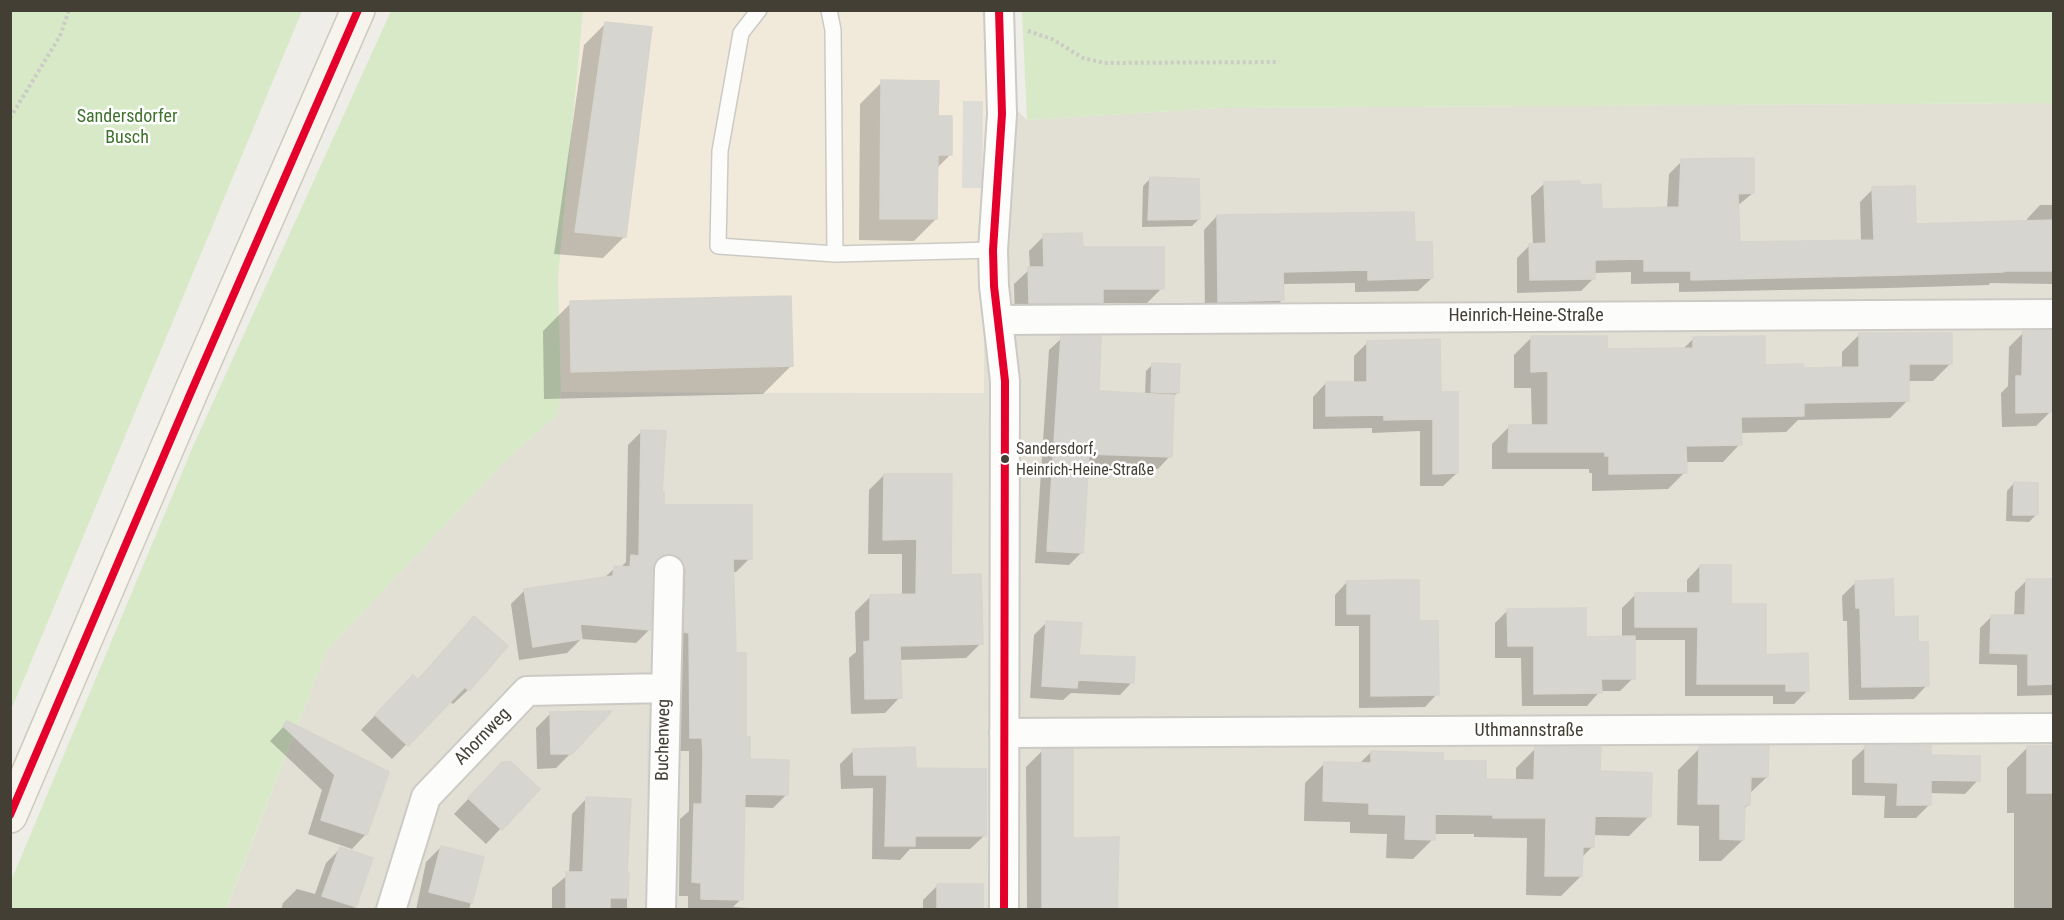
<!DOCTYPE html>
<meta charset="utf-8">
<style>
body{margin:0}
#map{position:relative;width:2064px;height:920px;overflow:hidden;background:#eeede7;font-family:"Roboto Condensed",sans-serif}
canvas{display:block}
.frame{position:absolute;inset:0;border:12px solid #433f34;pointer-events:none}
</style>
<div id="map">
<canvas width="2064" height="920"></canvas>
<div class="frame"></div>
</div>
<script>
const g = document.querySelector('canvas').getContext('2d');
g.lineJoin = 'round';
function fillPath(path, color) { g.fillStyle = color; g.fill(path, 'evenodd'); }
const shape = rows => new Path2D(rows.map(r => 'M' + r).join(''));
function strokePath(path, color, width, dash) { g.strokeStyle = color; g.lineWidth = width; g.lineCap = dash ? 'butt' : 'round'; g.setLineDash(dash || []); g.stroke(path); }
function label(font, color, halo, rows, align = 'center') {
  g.font = font + ' "Roboto Condensed",sans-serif'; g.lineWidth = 5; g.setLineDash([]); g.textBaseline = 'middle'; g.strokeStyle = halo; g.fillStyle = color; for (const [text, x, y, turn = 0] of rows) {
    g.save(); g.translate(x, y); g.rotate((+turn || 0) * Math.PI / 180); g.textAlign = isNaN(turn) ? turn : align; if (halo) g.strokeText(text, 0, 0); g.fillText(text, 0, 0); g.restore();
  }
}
fillPath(shape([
 [991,85,1027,120,1221,108,2053,103,2053,909,226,910,327,650,508,458,558,414,561,392,984,393,984,321,976,251,990,153]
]), '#e2dfd4');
fillPath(shape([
 [583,11,986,11,990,153,976,251,984,321,984,393,561,392,558,278]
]), '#f1eada');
fillPath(shape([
 [11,10,302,11,11,710,10,11],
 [391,11,583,11,558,278,561,392,558,414,508,458,327,650,226,909,11,910,11,881,194,444],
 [1022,11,2053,11,2053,103,1221,108,1027,120]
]), '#d7e9c7');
fillPath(shape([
 [963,101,983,101,982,188,962,188],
 [647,727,654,727,655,833,647,832]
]), '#dddcd7');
fillPath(shape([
 [606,23,624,237,603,258,554,254,584,45],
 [882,82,937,118,950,155,937,168,936,219,914,241,859,240,860,104],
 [1682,161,1753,193,1737,206,1738,243,1861,241,1860,202,1873,189,1915,225,2027,221,2027,219,2040,205,2054,205,2054,284,1990,283,1989,285,1888,288,1679,292,1679,283,1631,284,1631,272,1594,273,1594,278,1581,291,1517,293,1517,258,1530,245,1533,245,1531,196,1545,183,1579,186,1601,211,1667,209,1669,174],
 [1151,178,1199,219,1192,226,1142,227,1143,186],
 [1217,216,1413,243,1432,278,1418,291,1355,292,1355,283,1282,284,1282,300,1269,313,1205,314,1204,230],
 [1044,236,1081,249,1162,288,1147,303,1100,303,1086,317,1015,318,1014,284,1030,269,1029,251],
 [571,303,791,366,763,394,544,399,543,331],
 [2024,332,2054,333,2054,404,2051,404,2051,411,2036,426,2002,427,2001,393,2008,386,2009,347],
 [1860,334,1950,364,1933,381,1908,381,1908,400,1890,418,1798,420,1786,432,1740,433,1740,444,1723,462,1685,462,1685,472,1668,489,1592,491,1592,473,1589,473,1589,469,1492,469,1492,444,1509,427,1532,427,1531,388,1514,388,1514,355,1531,338,1605,350,1682,350,1694,338,1764,367,1802,370,1842,369,1842,352],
 [1062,338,1097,392,1145,395,1146,371,1153,364,1178,392,1173,397,1170,456,1158,469,1086,466,1081,553,1069,565,1035,563,1049,350],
 [1367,343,1440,393,1457,473,1443,486,1420,486,1420,431,1372,433,1372,428,1313,429,1313,397,1326,383,1354,383,1354,356],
 [642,431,660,493,662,506,750,558,736,572,732,572,734,654,745,739,748,760,787,794,773,808,743,807,741,899,733,907,749,908,749,910,688,910,688,896,679,896,680,819,689,811,689,751,677,751,663,569,652,568,650,629,636,643,581,639,567,653,519,660,511,604,525,590,603,579,615,568,620,568,626,562,628,445],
 [884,475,950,577,981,643,966,658,899,660,900,697,885,713,851,714,849,658,856,652,855,612,871,596,902,596,902,554,868,554,869,490],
 [2014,483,2036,515,2029,522,2006,521,2007,491],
 [1700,566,1730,605,1764,656,1808,690,1794,704,1773,704,1773,696,1685,696,1685,640,1633,640,1633,678,1620,691,1600,691,1587,706,1522,706,1521,658,1495,658,1495,623,1508,610,1585,638,1622,637,1622,608,1636,594,1687,594,1687,580],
 [2026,581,2054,581,2054,695,2017,696,2017,665,1979,664,1980,628,1992,616,2014,617,2015,592],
 [1347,582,1418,623,1437,694,1425,707,1359,708,1359,626,1335,626,1335,595],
 [1856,582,1917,644,1927,685,1914,699,1849,700,1847,621,1843,621,1842,596],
 [474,618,468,690,453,704,449,701,392,759,361,730,398,692,417,681],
 [1047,622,1078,657,1132,682,1120,695,1071,693,1063,700,1030,698,1034,635],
 [551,713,571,753,556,768,537,769,536,728],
 [287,723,387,772,366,834,352,849,308,834,322,790,270,741],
 [1866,747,1930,756,1978,780,1965,794,1929,793,1929,805,1916,818,1884,818,1885,796,1852,795,1852,760],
 [2028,747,2054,747,2054,910,2014,910,2014,813,2007,813,2007,768],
 [1536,748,1599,772,1649,816,1629,836,1593,835,1593,846,1581,858,1581,876,1561,896,1526,895,1527,838,1474,837,1474,834,1433,834,1433,839,1413,859,1386,858,1387,834,1350,833,1350,822,1304,821,1305,783,1325,763,1359,764,1371,752,1441,762,1484,781,1516,781,1516,768],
 [1700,748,1767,777,1749,794,1749,804,1743,810,1743,840,1721,861,1699,861,1699,826,1677,825,1678,770],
 [854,750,914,770,984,836,970,849,910,849,900,860,872,859,873,788,841,789,840,764],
 [1042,751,1072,839,1117,839,1115,910,1027,910,1026,767],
 [487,779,538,789,486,844,454,814],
 [586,799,627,875,627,910,552,910,552,888,569,874,572,814],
 [441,847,482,858,469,910,416,910,426,862],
 [340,849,355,907,352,910,281,910,283,903,297,889,315,894,326,863],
 [938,885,982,886,981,910,923,910,923,900]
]), '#0003');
const building = shape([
 [605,22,652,27,626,237,575,232,605,22],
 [881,80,939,81,938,116,952,116,952,155,938,155,937,219,880,219,881,80],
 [1754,158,1754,193,1738,194,1740,242,1874,240,1872,187,1915,186,1916,224,2054,220,2054,271,2004,271,2004,272,1902,275,1691,280,1691,271,1644,271,1644,259,1595,260,1595,279,1530,280,1529,244,1546,243,1544,182,1580,181,1580,185,1601,184,1602,209,1679,207,1681,159,1754,158],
 [1150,177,1199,179,1200,219,1148,220,1150,177],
 [1414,212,1415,242,1432,242,1433,278,1368,280,1368,270,1283,272,1284,300,1218,302,1217,215,1414,212],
 [1082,233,1083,247,1164,247,1164,289,1103,289,1103,303,1029,303,1028,267,1044,267,1043,234,1082,233],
 [791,296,793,366,571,372,570,301,791,296],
 [2023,331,2054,331,2053,412,2016,413,2016,376,2022,376,2023,331],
 [1859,333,1952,333,1952,364,1909,364,1909,401,1804,403,1804,416,1741,417,1742,445,1686,446,1687,473,1609,474,1609,456,1605,456,1605,452,1508,452,1509,425,1548,425,1548,371,1531,372,1531,336,1607,336,1607,349,1693,348,1693,337,1765,336,1765,365,1803,364,1804,368,1859,367,1859,333],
 [1061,336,1101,336,1099,391,1174,395,1172,457,1089,454,1083,553,1047,551,1061,336],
 [1440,339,1441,392,1458,392,1458,473,1433,474,1433,419,1384,420,1384,415,1326,416,1326,382,1367,382,1367,341,1440,339],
 [1152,363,1180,364,1179,393,1151,392,1152,363],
 [641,430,666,431,662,492,664,492,664,505,752,505,752,559,733,559,736,653,746,653,746,737,750,737,750,759,789,760,788,795,745,794,743,900,701,899,701,883,692,882,694,804,702,804,703,753,702,738,690,738,689,633,684,632,686,570,683,562,677,556,669,554,661,556,655,562,652,570,651,630,580,624,582,639,533,647,524,589,613,576,614,566,630,567,631,555,639,556,641,430],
 [884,474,952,474,951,575,981,574,983,644,900,646,902,698,865,699,864,642,870,641,870,595,916,594,917,539,883,540,884,474],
 [2014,482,2038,483,2038,515,2013,515,2014,482],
 [1700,565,1731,565,1731,604,1766,604,1766,655,1808,653,1809,691,1786,691,1786,684,1697,684,1698,627,1635,627,1635,593,1700,593,1700,565],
 [1893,579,1894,617,1918,616,1918,642,1928,642,1929,686,1862,687,1860,608,1856,608,1855,581,1893,579],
 [2026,579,2054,579,2054,684,2028,685,2028,654,1990,653,1991,615,2025,615,2026,579],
 [1394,580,1419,580,1419,621,1438,621,1439,695,1371,696,1371,614,1347,614,1347,581,1394,580],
 [1586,608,1586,637,1635,636,1635,679,1601,679,1602,693,1534,694,1534,646,1508,646,1507,609,1586,608],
 [474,616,508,646,469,691,465,687,408,746,375,715,413,675,418,680,474,616],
 [1046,621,1082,623,1079,655,1135,657,1134,683,1078,680,1077,688,1042,686,1046,621],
 [612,711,572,754,551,754,550,712,612,711],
 [287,721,389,772,367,835,321,820,335,775,283,726,287,721],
 [1865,745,1931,746,1931,755,1980,756,1980,781,1931,780,1931,805,1897,805,1898,783,1865,782,1865,745],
 [1699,746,1769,746,1768,777,1751,777,1750,805,1745,805,1744,840,1720,839,1720,804,1698,804,1699,746],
 [2027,746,2054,746,2054,793,2027,793,2027,746],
 [915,747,916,768,986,769,986,836,915,836,915,846,885,846,887,775,854,775,853,749,915,747],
 [1535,747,1601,747,1600,771,1652,773,1651,817,1595,816,1594,847,1583,847,1582,876,1545,876,1546,818,1493,818,1493,815,1435,814,1435,840,1405,839,1406,815,1369,814,1369,803,1323,801,1324,762,1371,763,1371,751,1443,753,1443,761,1486,761,1486,779,1534,780,1535,747],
 [1042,749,1073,749,1073,838,1119,837,1117,909,1042,909,1042,749],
 [502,762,511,762,540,789,502,830,468,798,502,762],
 [586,797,631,799,627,873,629,873,628,898,610,898,610,909,566,909,566,872,583,872,586,797],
 [441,846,484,857,472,903,429,892,441,846],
 [340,847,373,858,356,907,322,896,340,847],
 [937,884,983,884,983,909,937,909,937,884]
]);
fillPath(building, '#d7d5cf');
strokePath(building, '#d6d4cd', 1.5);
const lane = shape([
 [759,10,741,33,720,151,718,246,835,254,993,250],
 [829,10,833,30,835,254]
]);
const street = shape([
 [999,10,1002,114,993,250,994,286,1005,381,1004,910],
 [998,320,2054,314],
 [1004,733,2054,728],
 [391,910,426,797,527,691,665,688],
 [661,910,669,570]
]);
const secondary = shape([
 [10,816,191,392,358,10]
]);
strokePath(lane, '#cccac5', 18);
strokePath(street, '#cccac5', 32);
strokePath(secondary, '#cdcbbe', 36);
strokePath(shape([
 [1028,31,1052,39,1083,58,1104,63,1279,62],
 [10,118,60,36,69,10]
]), '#cccbc6', 4, [3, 3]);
strokePath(lane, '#fcfcfb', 15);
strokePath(street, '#fcfcfb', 28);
strokePath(secondary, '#f6f4ed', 33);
strokePath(shape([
 [999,10,1002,114,993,250,994,286,1005,381,1004,910],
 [10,815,191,392,358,10]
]), '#e4002b', 8);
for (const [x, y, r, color] of [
 [1005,459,5,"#433f34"]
]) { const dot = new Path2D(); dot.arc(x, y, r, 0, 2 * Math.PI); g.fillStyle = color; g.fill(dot); strokePath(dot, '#fff', 2); }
label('16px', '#433f34', '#fff', [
 ["Sandersdorf,",1016,450],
 ["Heinrich-Heine-Straße",1016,471]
], 'left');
label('18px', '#3d722a', '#fff', [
 ["Sandersdorfer",127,117],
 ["Busch",127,138]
]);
label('18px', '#433f34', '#fff', [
 ["Heinrich-Heine-Straße",1526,316],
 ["Uthmannstraße",1529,731],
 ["Ahornweg",483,737,-46],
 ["Buchenweg",664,740,-89]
]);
</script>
